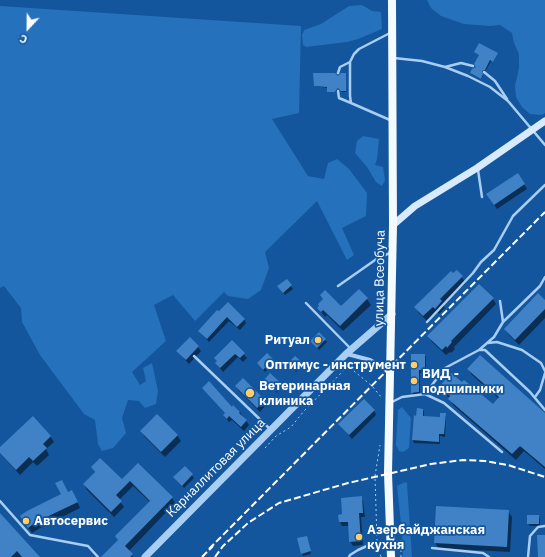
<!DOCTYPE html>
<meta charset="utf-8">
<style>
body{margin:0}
#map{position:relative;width:545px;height:557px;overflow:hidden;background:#13569d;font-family:"IBM Plex Sans",sans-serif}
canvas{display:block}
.north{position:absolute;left:8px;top:8px;width:40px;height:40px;-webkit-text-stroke:3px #13569d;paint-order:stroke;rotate:202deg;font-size:11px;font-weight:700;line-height:16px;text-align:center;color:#fff}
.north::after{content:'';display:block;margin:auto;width:14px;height:18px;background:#fff;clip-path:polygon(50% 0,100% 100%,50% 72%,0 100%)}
</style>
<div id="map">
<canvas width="545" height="557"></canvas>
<div class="north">С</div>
</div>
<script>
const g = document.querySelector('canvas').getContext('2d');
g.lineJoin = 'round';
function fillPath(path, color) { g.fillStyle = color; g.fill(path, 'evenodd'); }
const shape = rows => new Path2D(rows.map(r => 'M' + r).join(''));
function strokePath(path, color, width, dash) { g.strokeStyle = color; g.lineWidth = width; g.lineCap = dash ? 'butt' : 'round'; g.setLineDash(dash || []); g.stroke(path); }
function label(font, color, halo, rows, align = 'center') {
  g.font = font + ' "IBM Plex Sans",sans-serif'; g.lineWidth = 3.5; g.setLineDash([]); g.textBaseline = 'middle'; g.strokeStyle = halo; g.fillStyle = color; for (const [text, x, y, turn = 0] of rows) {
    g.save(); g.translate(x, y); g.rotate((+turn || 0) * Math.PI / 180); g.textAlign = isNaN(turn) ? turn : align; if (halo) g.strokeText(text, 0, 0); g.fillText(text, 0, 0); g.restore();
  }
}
fillPath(shape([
 [427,0,545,0,545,113,542,115,530,114,522,107,516,97,515,86,519,68,519,54,514,43,512,33,500,25,490,26,464,24,441,16,431,8],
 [362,5,372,11,381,12,382,29,358,39,347,42,306,47,303,45,302,35,304,30,321,24,349,6],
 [0,6,301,26,299,113,272,119,308,176,324,179,328,163,337,159,349,169,367,193,366,216,342,228,354,255,347,260,317,201,265,252,269,268,261,290,248,299,228,296,224,292,195,321,173,295,154,305,166,341,132,372,140,385,146,381,143,368,152,363,158,391,156,404,145,408,139,401,128,400,122,418,126,433,113,448,102,451,98,444,95,420,84,414,40,355,22,322,21,308,4,286,0,288],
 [363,136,379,139,377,159,375,165,383,167,385,180,382,186,376,182,367,167,355,153,357,141],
 [402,407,411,418,409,448,403,452,399,451,396,445,398,410],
 [405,482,407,483,412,557,403,557,402,533,397,486]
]), '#2571bb');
fillPath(shape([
 [497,54,493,62,491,61,486,70,481,72,483,76,481,79,471,74,471,73,477,68],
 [346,75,346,92,342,92,339,88,336,92,329,92,328,88,315,86],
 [524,184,527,189,497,209,490,199],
 [457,271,466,283,443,305,445,308,439,314,437,312,427,321,419,313,415,307],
 [287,280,293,289,285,295,280,289],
 [359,290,367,299,371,305,343,331,327,315,325,317,318,308,324,300,341,307],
 [493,299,496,304,454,347,455,349,451,353,450,352,446,355,432,342,429,336],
 [545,301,545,318,519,345,509,335,505,329],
 [217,311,244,319,246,323,240,330,229,321,209,342,199,331],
 [319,333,327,342,319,350,311,341],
 [190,338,201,351,189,364,177,351],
 [232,342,247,358,243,362,238,357,223,372,216,363],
 [267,354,274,363,265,372,258,364],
 [412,355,424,355,426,357,426,373,420,373,420,394,414,395,412,392],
 [301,362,303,365,296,372,289,364],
 [468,369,545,415,545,469,524,451,516,460,453,405,450,398,443,393,440,387,493,406,499,399,472,375],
 [265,380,281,385,282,387,277,393],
 [236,386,264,401,266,405,260,412,239,391],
 [232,408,240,412,249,425,244,431,232,420,229,422,224,415],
 [374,410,376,415,352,439,339,424],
 [423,410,424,412,424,417,441,418,445,414,446,416,445,437,440,436,440,444,414,443,413,440,417,417],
 [141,431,177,435,181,441,165,457,145,437],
 [50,436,54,442,46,449,49,455,37,466,33,462,20,475,0,453,0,448],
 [138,464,172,498,175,503,129,551,133,557,104,557,150,502,133,486,119,500,124,507,114,517,87,490,84,484,95,473,92,467,122,481],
 [185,467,194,478,184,488,176,480],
 [68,493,75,497,80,508,40,528,32,533,24,522],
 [361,497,363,501,365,517,361,517,363,545,353,546,350,541,349,526,342,526,340,522,339,516,343,515],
 [508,511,512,517,510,552,438,548,435,542],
 [0,515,39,557,0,557],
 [538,516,540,519,540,526,530,526,528,523],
 [308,540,311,554,303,556,302,553]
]), '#0007');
fillPath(shape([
 [479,43,498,53,493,62,490,60,485,70,482,71,483,74,481,79,470,73,472,69,476,67,474,64,479,55,474,52],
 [313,73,335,73,338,76,341,73,346,73,346,91,341,91,338,88,335,92,327,92,327,87,314,86],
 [518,173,525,184,494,205,486,194],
 [457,270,463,276,440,299,442,301,435,309,433,307,423,316,414,307,451,271,453,273],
 [287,279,292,285,283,293,277,286],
 [479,284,494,298,451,341,452,342,447,348,446,346,442,350,427,336],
 [359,289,368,298,340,326,323,310,321,312,317,308,319,306,318,304,323,299,320,295,325,290,341,306],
 [538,293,545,300,545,309,515,340,504,329],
 [228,302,245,319,237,327,227,317,207,339,198,331,217,310,219,311],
 [319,332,326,339,317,348,310,341],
 [190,337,199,346,186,360,176,351],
 [232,340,245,353,240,358,235,354,220,368,215,363,217,361,214,358],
 [267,353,273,359,263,370,257,363],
 [411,354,425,354,425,370,419,370,419,392,411,393],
 [480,355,545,413,545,467,520,446,512,454,448,399,450,396,439,387,451,373,462,382,464,380,493,404,499,397,467,369],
 [295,356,302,362,294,370,287,364],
 [270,373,282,384,275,391,264,380],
 [243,378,265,400,257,408,235,386],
 [209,381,232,407,233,405,240,412,239,413,247,420,241,427,229,416,227,419,223,415,225,413,202,388],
 [364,399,375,410,349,435,338,424],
 [417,408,423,409,423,416,440,417,440,413,446,413,444,434,439,434,439,442,412,440,414,415,416,416],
 [157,414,178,435,161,452,140,431],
 [33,416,51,436,43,444,47,448,33,461,29,457,16,470,0,453,0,447],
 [100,458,122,479,138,463,173,497,125,546,133,554,130,557,101,557,118,540,115,536,150,501,130,481,116,495,122,501,111,512,83,484,95,472,91,467],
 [185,466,193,474,182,486,173,477],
 [62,480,68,492,72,490,78,502,36,522,28,528,20,516,27,511,61,494,55,483],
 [362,496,363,513,359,513,361,541,349,542,348,522,339,522,338,515,342,514,341,498],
 [436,506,509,510,507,547,434,543],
 [0,513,40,557,22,557,17,551,11,557,0,557],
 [527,515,539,515,539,524,527,524],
 [537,535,545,535,545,557,538,557],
 [307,536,311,551,301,554,297,538]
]), '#4082c5');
strokePath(shape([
 [265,448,276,436,291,427,304,411,348,366,372,386,382,398],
 [377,541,375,476,380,445],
 [379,550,381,557],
 [401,557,401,540]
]), '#a8cef4', 1, [2, 3]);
strokePath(shape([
 [390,33,359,49,354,54,350,62,350,96,351,103,390,120],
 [394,58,422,61,445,67,468,76,490,87,508,101,545,145],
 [445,67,461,63,473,66],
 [484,72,495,81,507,99],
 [338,73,340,67,350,62],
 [338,91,339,98,351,103],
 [478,170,482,197],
 [338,286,378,258,390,253],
 [500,301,503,322],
 [306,303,351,349],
 [427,322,473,273,481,262,494,250,513,216,545,185],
 [488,343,497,342,522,350,541,363,545,371],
 [480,350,485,350,530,392,545,410],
 [194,356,270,429],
 [425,394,444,403,502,452],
 [535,397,540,390,545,373],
 [390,403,402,397,425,394,445,368,479,350,494,337,503,322,540,286,545,277],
 [0,501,30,535,88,546,98,557],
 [432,548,483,553,489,557],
 [349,557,350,555,358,550,367,546,389,545],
 [528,557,530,536,538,527,545,526]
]), '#a8cef4', 2.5);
strokePath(shape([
 [347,354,370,360,383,367,389,373]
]), '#a8cef4', 4);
strokePath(shape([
 [145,557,346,354,392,314]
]), '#a8cef4', 7);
strokePath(shape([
 [393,225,415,206,477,168,545,121]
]), '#d8eafd', 7);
strokePath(shape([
 [391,557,388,473,393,225,392,0]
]), '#f5faff', 8);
strokePath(shape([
 [209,549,545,212],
 [202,557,213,546],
 [215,557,223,546,248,523,279,503,348,483,431,464,463,460,485,461,508,465,545,477]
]), '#fff', 2, [7, 3]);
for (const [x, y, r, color] of [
 [318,340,4,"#ffcd6b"],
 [414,365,4,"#ffcd6b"],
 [414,381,4,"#ffcd6b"],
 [250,393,5,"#ffcd6b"],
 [26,521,4,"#ffcd6b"],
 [359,537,4,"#ffcd6b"]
]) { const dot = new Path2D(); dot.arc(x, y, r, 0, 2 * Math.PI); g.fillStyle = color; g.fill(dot); strokePath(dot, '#13569d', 1.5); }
label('13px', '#fff', '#13569d', [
 ["улица Всеобуча",380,278,-89],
 ["Карналлитовая улица",216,468,-45]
]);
label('bold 13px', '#fff', '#13569d', [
 ["Ритуал",310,340,"right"],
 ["Оптимус - инструмент",406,365,"right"],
 ["ВИД -",422,374],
 ["подшипники",422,389],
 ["Ветеринарная",259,386],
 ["клиника",259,401],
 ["Автосервис",34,521],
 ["Азербайджанская",367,530],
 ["кухня",367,545]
], 'left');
</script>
